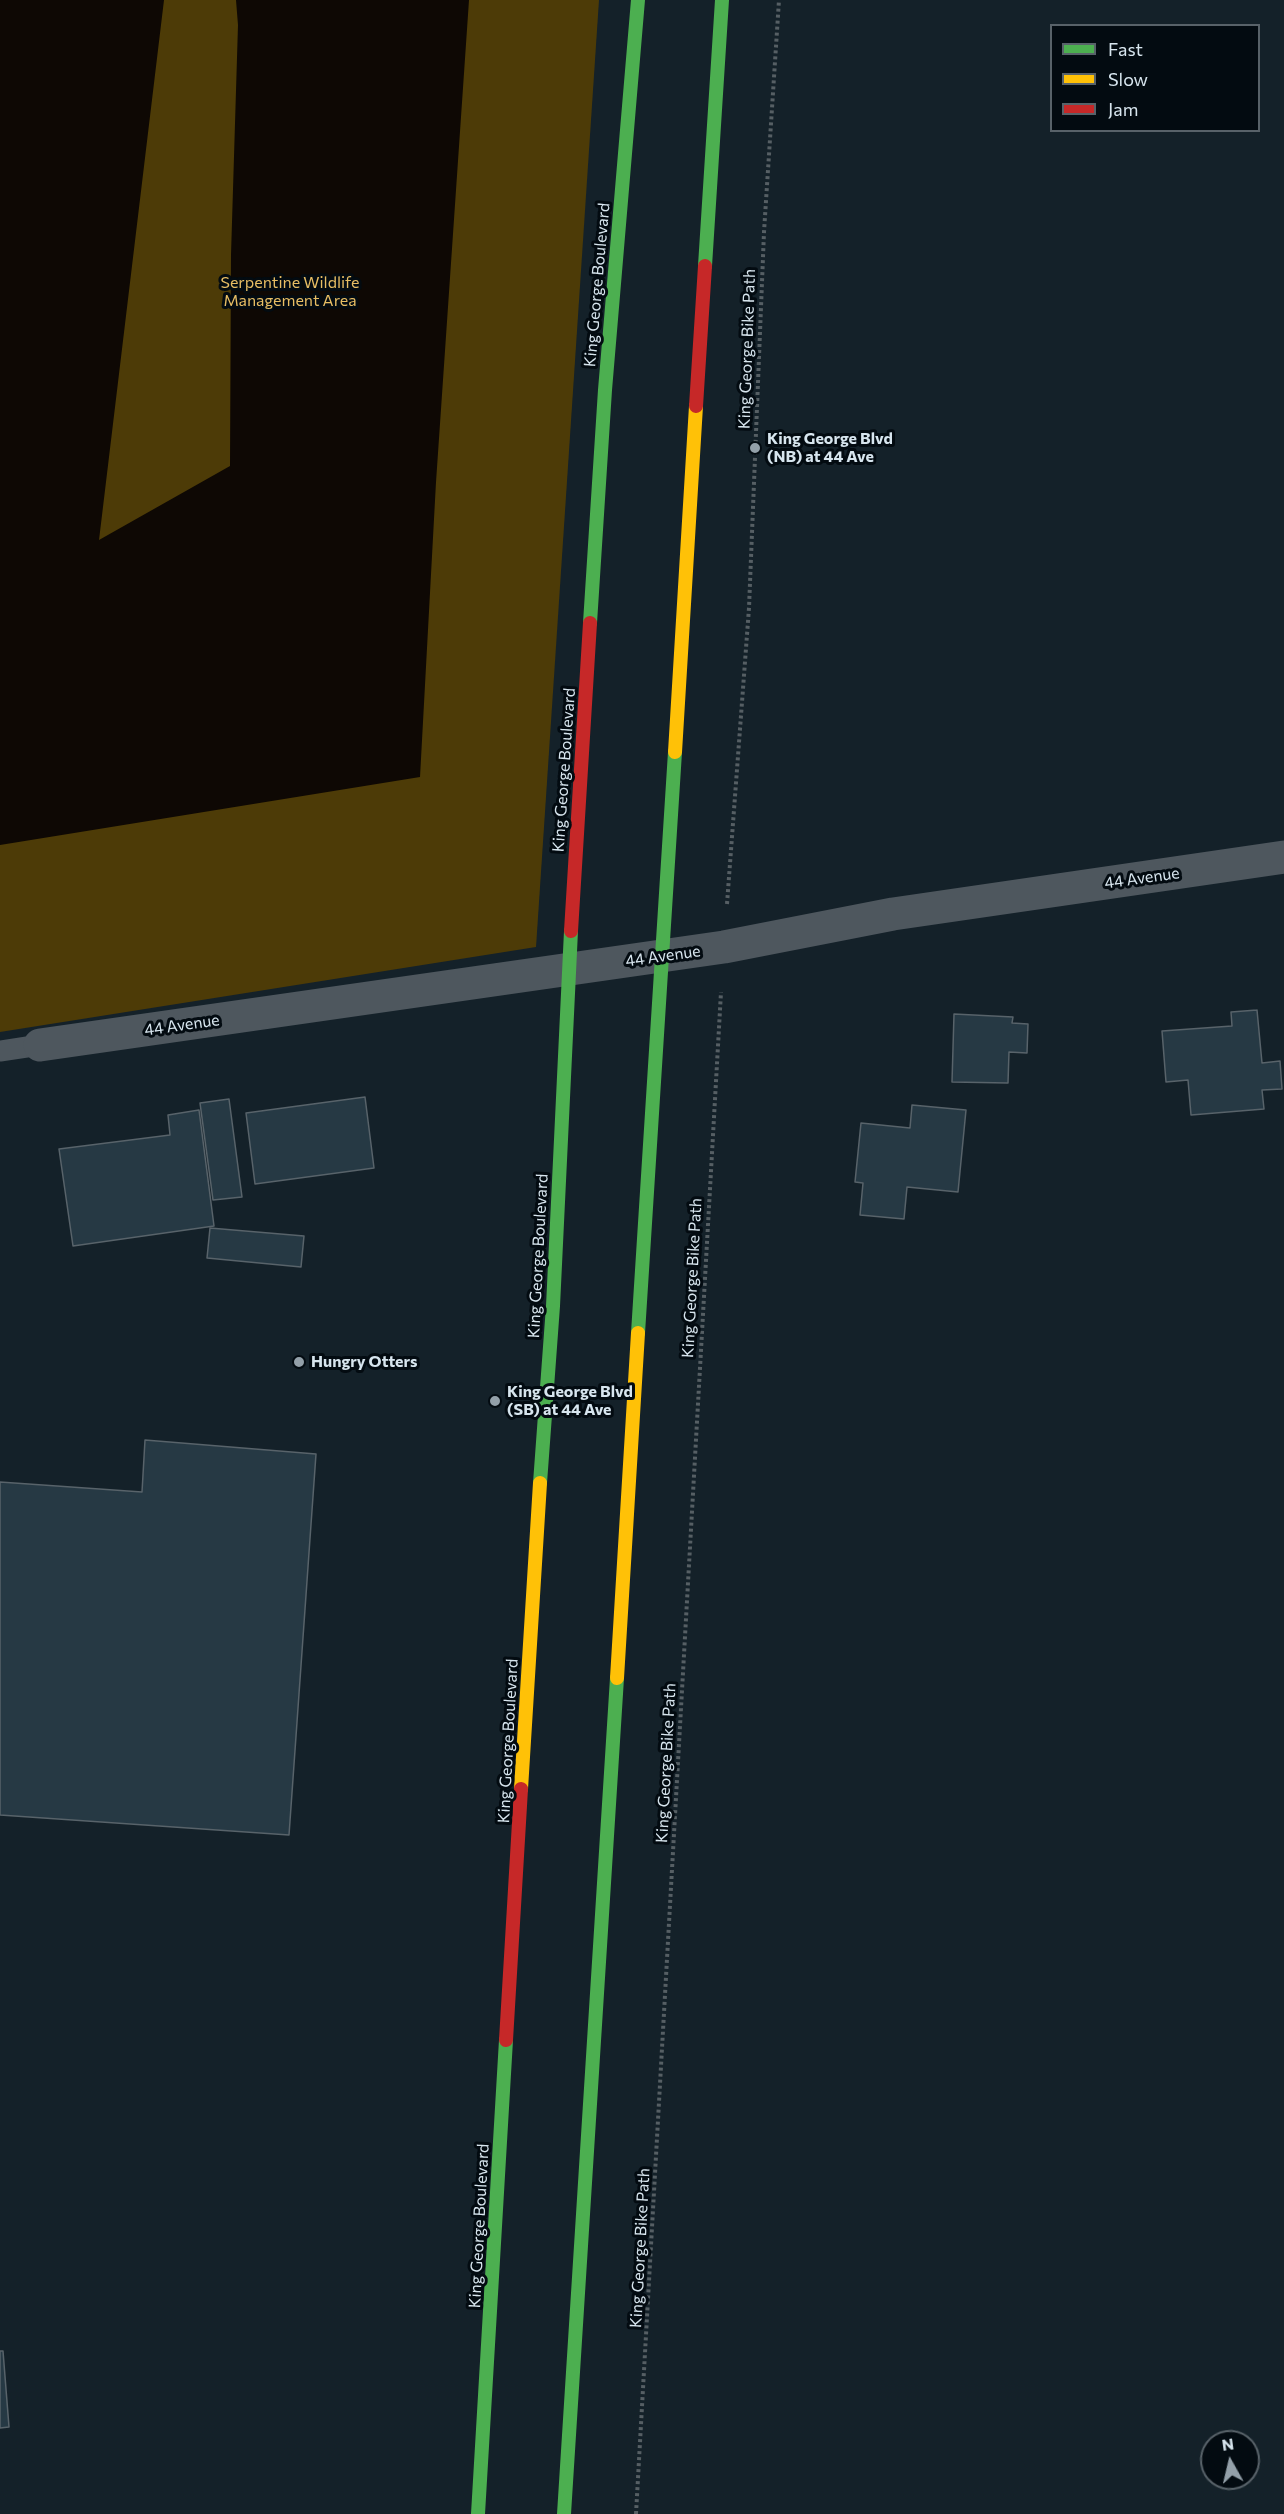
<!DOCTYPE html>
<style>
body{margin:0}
#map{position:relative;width:1284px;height:2514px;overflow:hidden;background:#142129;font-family:Commissioner,sans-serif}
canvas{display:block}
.legend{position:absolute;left:1050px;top:24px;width:210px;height:108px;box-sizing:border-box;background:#030b11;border:2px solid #586269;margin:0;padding:8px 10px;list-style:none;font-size:18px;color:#d7e5ee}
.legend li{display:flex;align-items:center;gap:12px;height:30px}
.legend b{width:30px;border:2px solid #586269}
.north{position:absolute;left:1200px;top:2430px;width:60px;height:60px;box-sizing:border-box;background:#030b11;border:2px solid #586269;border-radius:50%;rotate:352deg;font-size:16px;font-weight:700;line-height:24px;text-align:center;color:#d7e5ee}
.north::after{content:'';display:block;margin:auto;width:21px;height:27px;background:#93a0a9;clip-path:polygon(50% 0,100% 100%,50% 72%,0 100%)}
</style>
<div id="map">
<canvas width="1284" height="2514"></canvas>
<ul class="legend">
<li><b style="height:8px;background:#4caf50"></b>Fast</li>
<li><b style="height:8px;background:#ffc107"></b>Slow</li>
<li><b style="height:8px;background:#c62828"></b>Jam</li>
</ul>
<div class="north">N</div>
</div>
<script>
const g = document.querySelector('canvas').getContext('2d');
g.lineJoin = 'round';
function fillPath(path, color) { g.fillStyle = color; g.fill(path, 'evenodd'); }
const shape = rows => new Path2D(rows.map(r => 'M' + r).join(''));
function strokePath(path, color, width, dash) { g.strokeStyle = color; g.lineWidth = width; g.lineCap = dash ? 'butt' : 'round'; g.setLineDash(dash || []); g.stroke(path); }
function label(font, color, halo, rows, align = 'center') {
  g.font = font + ' Commissioner,sans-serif'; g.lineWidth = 6; g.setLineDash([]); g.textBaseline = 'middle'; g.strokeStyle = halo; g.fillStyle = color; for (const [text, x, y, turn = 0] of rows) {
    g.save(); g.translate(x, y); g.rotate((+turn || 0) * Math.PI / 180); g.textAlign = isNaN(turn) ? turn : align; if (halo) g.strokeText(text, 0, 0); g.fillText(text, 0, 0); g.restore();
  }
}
fillPath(shape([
 [0,0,599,0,536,947,0,1032]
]), '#4d3b07');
fillPath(shape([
 [0,0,164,0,99,540,230,466,231,255,238,25,236,0,469,0,436,482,420,777,0,845]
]), '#0e0804');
const building = shape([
 [1257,1010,1262,1063,1280,1061,1282,1089,1262,1090,1264,1109,1191,1115,1188,1080,1166,1082,1162,1031,1232,1026,1231,1012,1257,1010],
 [954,1014,1013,1017,1012,1023,1028,1024,1027,1053,1009,1052,1008,1083,952,1082,954,1014],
 [365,1097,374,1168,255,1184,246,1113,365,1097],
 [229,1099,242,1197,213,1200,200,1103,229,1099],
 [912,1105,966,1110,958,1192,907,1187,904,1219,860,1215,863,1183,855,1182,861,1123,910,1128,912,1105],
 [199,1110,214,1226,73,1246,59,1149,170,1135,168,1115,199,1110],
 [210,1228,304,1236,301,1267,207,1258,210,1228],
 [145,1440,316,1454,289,1835,0,1815,0,1482,142,1492,145,1440],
 [0,2351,3,2351,9,2427,0,2428,0,2351]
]);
fillPath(building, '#263944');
strokePath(building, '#58636a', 1.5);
strokePath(shape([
 [727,904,749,608,764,232,779,0],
 [636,2514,721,992]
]), '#565f64', 4, [3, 3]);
strokePath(shape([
 [0,1051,40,1045]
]), '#4e575e', 21);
strokePath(shape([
 [40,1045,724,947,893,914,1284,857]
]), '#4e575e', 33);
strokePath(shape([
 [705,266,722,0],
 [590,623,605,390,638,0],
 [638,1333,675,752],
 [540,1483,553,1306,571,931],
 [478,2514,506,2040],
 [564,2514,617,1678]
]), '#4caf50', 14);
strokePath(shape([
 [675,752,696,406],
 [617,1678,638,1333],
 [521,1789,540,1483]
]), '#ffc107', 14);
strokePath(shape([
 [696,406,705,266],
 [571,931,590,623],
 [506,2040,521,1789]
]), '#c62828', 14);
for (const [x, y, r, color] of [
 [755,448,6,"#93a0a9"],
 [299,1362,6,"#93a0a9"],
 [495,1401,6,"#93a0a9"]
]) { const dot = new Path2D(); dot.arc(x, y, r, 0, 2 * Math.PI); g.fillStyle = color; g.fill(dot); strokePath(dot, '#030b11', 2); }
label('16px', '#e8be64', '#030b11', [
 ["Serpentine Wildlife",290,283],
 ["Management Area",290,301]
]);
label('16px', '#d7e5ee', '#030b11', [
 ["King George Boulevard",597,285,-85],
 ["King George Bike Path",747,349,-88],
 ["King George Boulevard",564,770,-86],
 ["44 Avenue",1142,878,-8],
 ["44 Avenue",663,956,-8],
 ["44 Avenue",182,1025,-8],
 ["King George Boulevard",538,1256,-87],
 ["King George Bike Path",692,1278,-87],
 ["King George Boulevard",508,1741,-87],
 ["King George Bike Path",666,1763,-87],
 ["King George Boulevard",479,2226,-87],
 ["King George Bike Path",640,2248,-87]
]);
label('bold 16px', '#d7e5ee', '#030b11', [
 ["King George Blvd",767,439],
 ["(NB) at 44 Ave",767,457],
 ["Hungry Otters",311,1362],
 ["King George Blvd",507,1392],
 ["(SB) at 44 Ave",507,1410]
], 'left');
</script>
